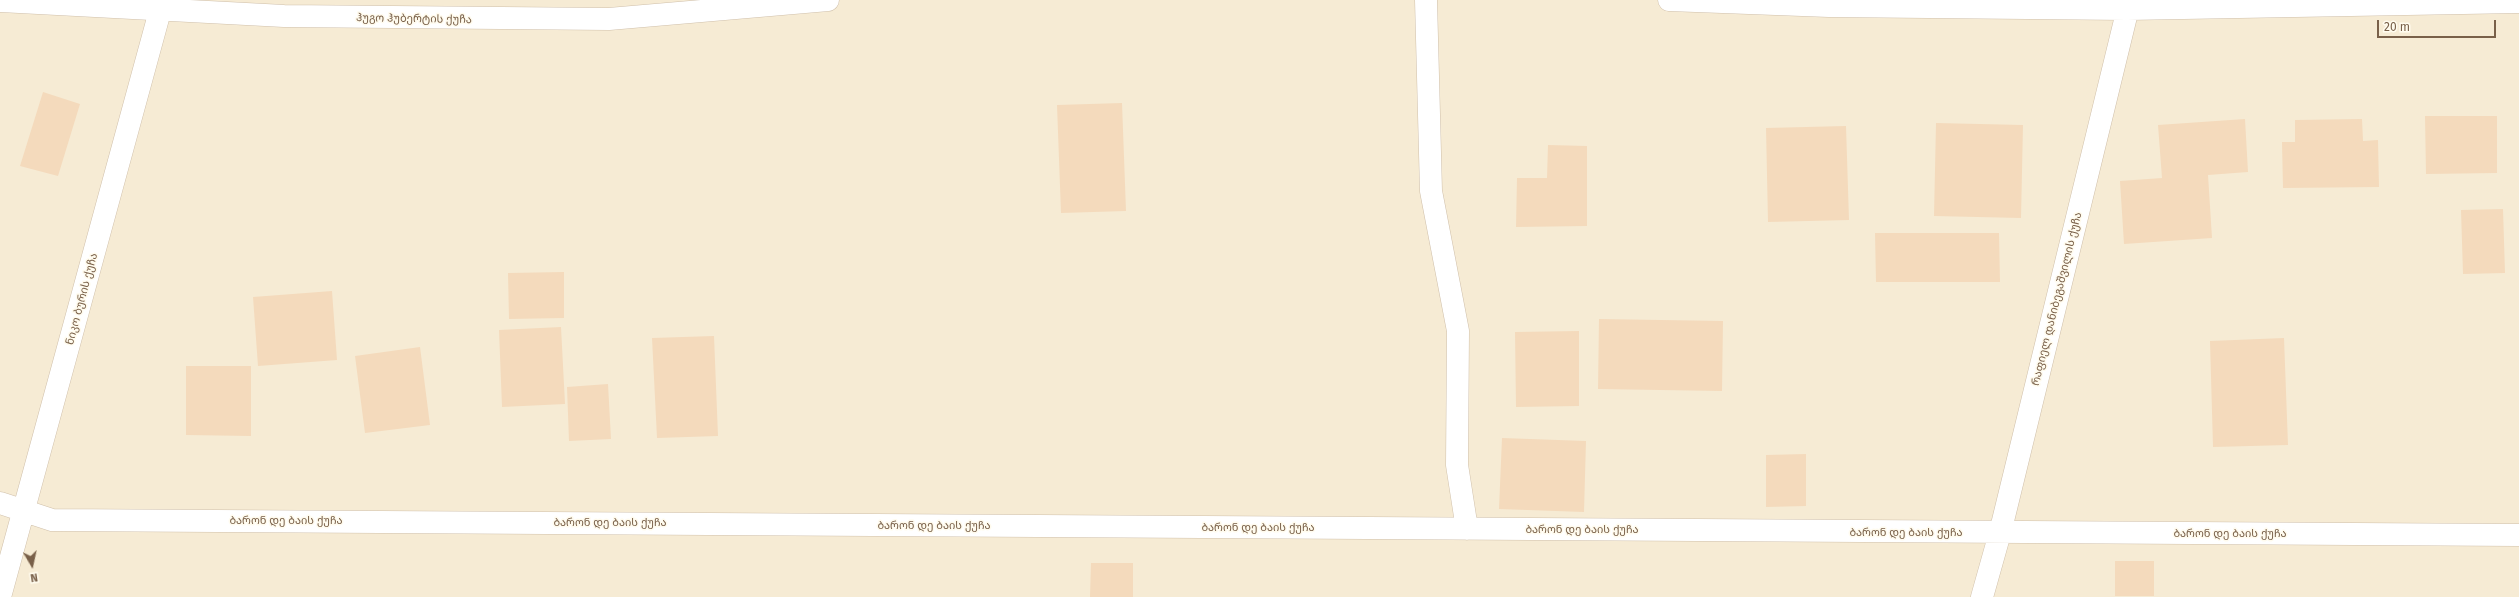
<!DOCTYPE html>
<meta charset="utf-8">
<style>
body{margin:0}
#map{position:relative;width:2519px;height:597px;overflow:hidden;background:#fdf8e6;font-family:"Fira Sans",sans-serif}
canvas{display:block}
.north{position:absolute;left:12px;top:545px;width:40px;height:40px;-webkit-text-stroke:3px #fffbee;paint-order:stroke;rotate:171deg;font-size:11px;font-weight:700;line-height:16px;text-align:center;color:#796049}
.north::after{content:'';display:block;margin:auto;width:14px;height:18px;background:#796049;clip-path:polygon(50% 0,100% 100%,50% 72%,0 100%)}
.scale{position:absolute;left:2377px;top:20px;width:119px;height:18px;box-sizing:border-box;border:2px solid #796049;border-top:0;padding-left:5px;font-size:12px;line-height:14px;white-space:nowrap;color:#796049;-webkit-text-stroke:3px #fffbee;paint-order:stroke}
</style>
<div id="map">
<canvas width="2519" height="597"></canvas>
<div class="north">N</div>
<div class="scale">20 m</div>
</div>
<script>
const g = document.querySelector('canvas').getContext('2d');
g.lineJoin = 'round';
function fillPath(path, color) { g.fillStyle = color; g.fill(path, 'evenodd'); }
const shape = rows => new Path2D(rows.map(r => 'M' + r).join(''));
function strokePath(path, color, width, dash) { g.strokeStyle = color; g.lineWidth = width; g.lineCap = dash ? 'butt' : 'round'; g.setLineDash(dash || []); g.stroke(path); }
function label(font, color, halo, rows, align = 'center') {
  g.font = font + ' "Fira Sans","Noto Sans Georgian",sans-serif'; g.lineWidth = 3; g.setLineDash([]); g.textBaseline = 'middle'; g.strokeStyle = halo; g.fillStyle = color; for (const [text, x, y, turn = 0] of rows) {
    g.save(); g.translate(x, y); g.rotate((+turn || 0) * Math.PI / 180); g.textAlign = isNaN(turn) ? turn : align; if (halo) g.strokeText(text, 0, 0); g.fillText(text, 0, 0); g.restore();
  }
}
fillPath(shape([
 [0,0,2519,0,2519,597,0,597]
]), '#f6ebd4');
fillPath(shape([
 [43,92,80,104,58,176,20,166],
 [1122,103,1126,211,1061,213,1057,105],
 [2425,116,2497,116,2497,173,2426,174],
 [2245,119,2248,172,2208,175,2212,238,2124,244,2120,181,2162,178,2158,125],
 [2362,119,2363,141,2378,140,2379,187,2283,188,2282,142,2295,142,2295,120],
 [1936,123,2023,125,2021,218,1934,216],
 [1846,126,1849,220,1768,222,1766,128],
 [1548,145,1587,146,1587,226,1516,227,1517,178,1547,178],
 [2503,209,2505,273,2463,274,2461,210],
 [1875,233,1999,233,2000,282,1876,282],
 [564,272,564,318,509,319,508,273],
 [332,291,337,360,258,366,253,297],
 [1599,319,1723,321,1722,391,1598,389],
 [561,327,565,404,502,407,499,330],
 [1579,331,1579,406,1516,407,1515,332],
 [714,336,718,436,657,438,652,338],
 [2284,338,2288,445,2213,447,2210,341],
 [420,347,430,425,365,433,355,356],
 [186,366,251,366,251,436,186,435],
 [608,384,611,439,569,441,567,387],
 [1502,438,1586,441,1584,512,1499,509],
 [1806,454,1806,506,1766,507,1766,455],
 [2115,561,2154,561,2154,596,2115,596],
 [1091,563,1133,563,1133,597,1090,597]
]), '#f4dabc');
const street = shape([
 [1426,0,1431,191,1458,331,1457,465,1467,529],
 [1669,0,1829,6,2127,9,2519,2],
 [0,1,284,16,609,19,828,0],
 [0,503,52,520,2519,535],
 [0,597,163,0],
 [1982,597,2000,533,2130,0]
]);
strokePath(street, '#d0c0ab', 23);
strokePath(street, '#fff', 22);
label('11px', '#796049', '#fffbee', [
 ["ჰუგო ჰუბერტის ქუჩა",414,19,1],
 ["ნიკო ბურის ქუჩა",82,299,-75],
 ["რაფიელ დანიბეგაშვილის ქუჩა",2057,299,-76],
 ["ბარონ დე ბაის ქუჩა",286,521],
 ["ბარონ დე ბაის ქუჩა",610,523],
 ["ბარონ დე ბაის ქუჩა",934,526],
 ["ბარონ დე ბაის ქუჩა",1258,528],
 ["ბარონ დე ბაის ქუჩა",1582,530],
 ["ბარონ დე ბაის ქუჩა",1906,533],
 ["ბარონ დე ბაის ქუჩა",2230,534]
]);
</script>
